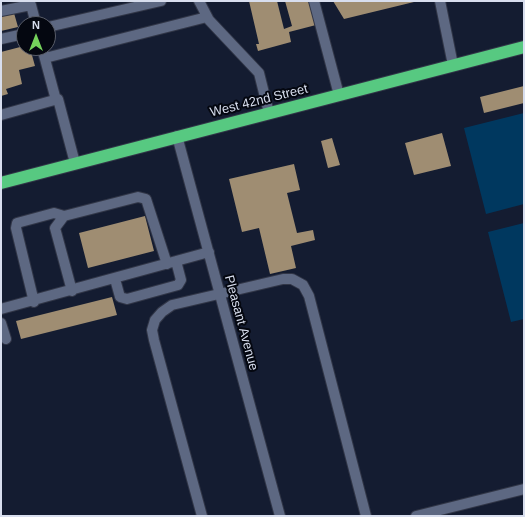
<!DOCTYPE html>
<style>
body{margin:0}
#map{position:relative;width:525px;height:517px;overflow:hidden;background:#141c31;font-family:Helvetica,sans-serif}
canvas{display:block}
.frame{position:absolute;inset:0;border:2px solid #d8deee;pointer-events:none}
.north{position:absolute;left:16px;top:16px;width:40px;height:40px;box-sizing:border-box;background:#040710;border:1px solid #595d69;border-radius:50%;rotate:0deg;font-size:11px;font-weight:700;line-height:16px;text-align:center;color:#d8deee}
.north::after{content:'';display:block;margin:auto;width:14px;height:18px;background:#75d25b;clip-path:polygon(50% 0,100% 100%,50% 72%,0 100%)}
</style>
<div id="map">
<canvas width="525" height="517"></canvas>
<div class="frame"></div>
<div class="north">N</div>
</div>
<script>
const g = document.querySelector('canvas').getContext('2d');
g.lineJoin = 'round';
function fillPath(path, color) { g.fillStyle = color; g.fill(path, 'evenodd'); }
const shape = rows => new Path2D(rows.map(r => 'M' + r).join(''));
function strokePath(path, color, width, dash) { g.strokeStyle = color; g.lineWidth = width; g.lineCap = dash ? 'butt' : 'round'; g.setLineDash(dash || []); g.stroke(path); }
function label(font, color, halo, rows, align = 'center') {
  g.font = font + ' Helvetica,sans-serif'; g.lineWidth = 4; g.setLineDash([]); g.textBaseline = 'middle'; g.strokeStyle = halo; g.fillStyle = color; for (const [text, x, y, turn = 0] of rows) {
    g.save(); g.translate(x, y); g.rotate((+turn || 0) * Math.PI / 180); g.textAlign = isNaN(turn) ? turn : align; if (halo) g.strokeText(text, 0, 0); g.fillText(text, 0, 0); g.restore();
  }
}
fillPath(shape([
 [524,113,524,204,486,214,464,128],
 [524,223,524,319,511,322,488,232]
]), '#00385f');
fillPath(shape([
 [249,1,277,1,284,29,292,26,285,1,310,1,316,25,289,32,291,42,258,51,256,44,259,44],
 [333,1,414,1,414,2,344,19],
 [14,13,18,27,1,31,1,16],
 [24,46,24,48,30,48,35,66,19,70,22,84,6,89,8,94,1,96,1,52],
 [524,86,524,103,484,113,480,97],
 [442,133,451,166,414,175,405,143],
 [332,138,340,165,328,168,321,141],
 [294,164,300,190,287,193,297,233,313,230,315,240,291,246,296,268,270,274,259,228,242,232,229,179],
 [145,216,154,251,88,268,79,233],
 [112,297,117,315,21,339,16,321]
]), '#9f8d72');
const minor = shape([
 [199,1,209,20,259,73,269,113],
 [314,1,339,95],
 [440,1,453,65],
 [1,11,31,5,36,24],
 [48,27,161,1],
 [1,39,24,34],
 [42,48,56,100],
 [45,58,207,17],
 [1,115,58,99,75,163],
 [177,136,280,516],
 [115,279,120,297,127,299,178,285,181,280,176,261],
 [72,291,55,228,64,216,138,197,146,199,167,264],
 [34,302,16,228,17,223,54,213,64,216],
 [1,309,209,252],
 [1,323,6,339],
 [202,516,154,340,152,330,155,320,162,312,172,305,283,279,292,279,303,285,309,296,366,516],
 [416,516,524,489]
]);
const highway = shape([
 [1,183,524,47]
]);
strokePath(minor, '#313647', 12);
strokePath(highway, '#313647', 14);
strokePath(minor, '#5d6882', 10);
strokePath(highway, '#57c981', 12);
label('13px', '#d8deee', '#040710', [
 ["West 42nd Street",259,101,-14],
 ["Pleasant Avenue",241,323,75]
]);
</script>
